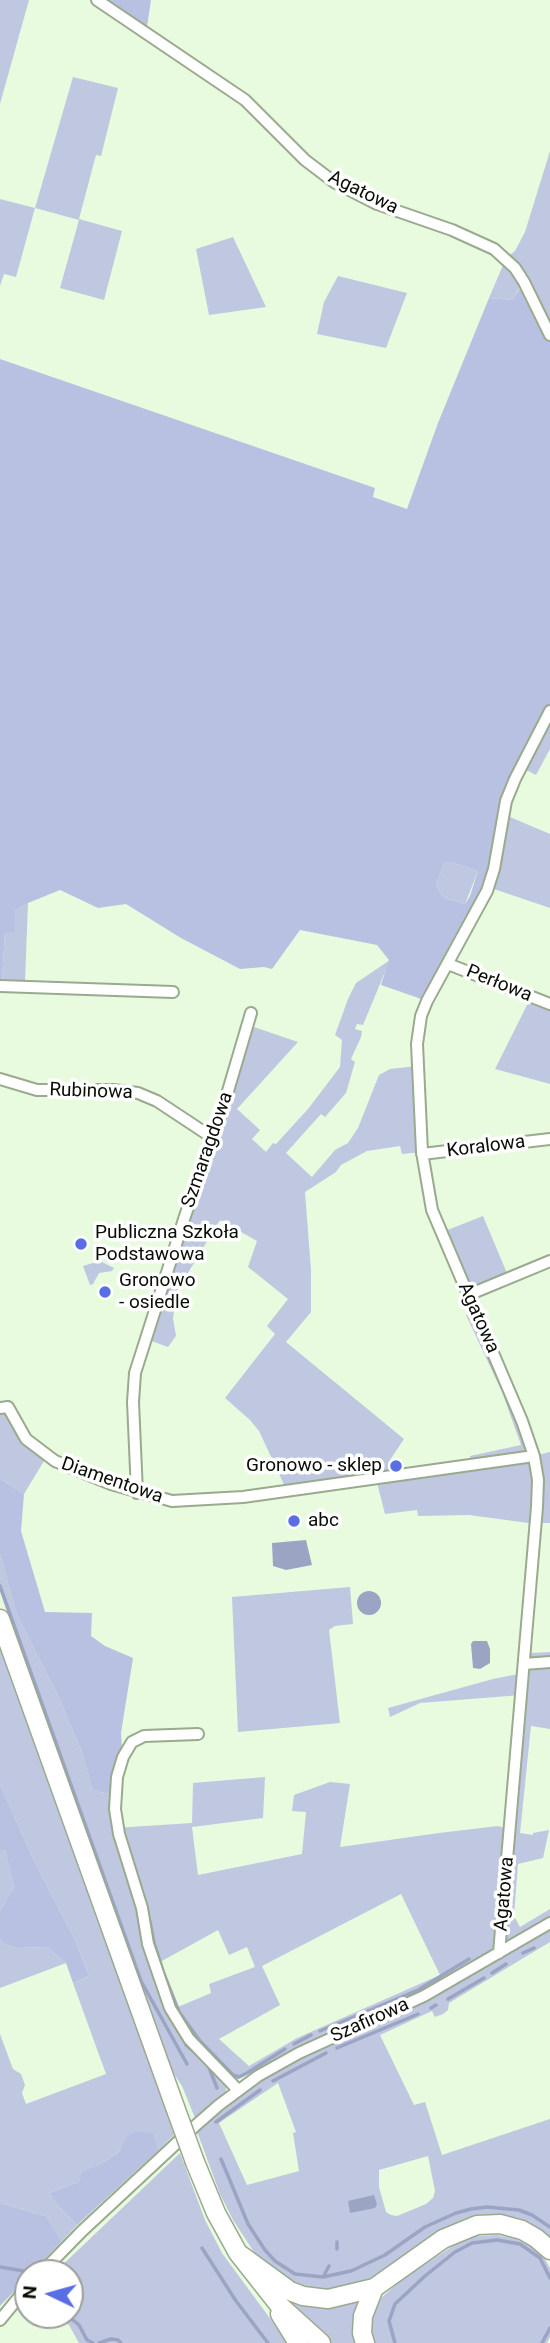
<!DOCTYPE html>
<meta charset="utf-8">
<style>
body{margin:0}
#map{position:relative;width:550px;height:2343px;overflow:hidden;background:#e9fbdf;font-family:Roboto,sans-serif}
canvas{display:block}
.north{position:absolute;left:14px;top:2259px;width:70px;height:70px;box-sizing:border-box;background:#fff;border:2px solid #9c9e9b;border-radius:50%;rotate:275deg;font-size:19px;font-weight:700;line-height:28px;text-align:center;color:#080d05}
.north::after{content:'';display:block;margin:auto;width:24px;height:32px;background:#596ee4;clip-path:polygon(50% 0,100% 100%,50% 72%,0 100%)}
</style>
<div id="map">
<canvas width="550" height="2343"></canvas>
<div class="north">N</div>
</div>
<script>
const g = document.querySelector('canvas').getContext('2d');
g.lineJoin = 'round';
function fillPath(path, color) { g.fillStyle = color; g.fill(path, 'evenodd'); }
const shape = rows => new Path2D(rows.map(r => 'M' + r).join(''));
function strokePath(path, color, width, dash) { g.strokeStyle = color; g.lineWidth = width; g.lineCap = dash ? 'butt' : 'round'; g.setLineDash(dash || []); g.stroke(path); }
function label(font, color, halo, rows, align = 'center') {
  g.font = font + ' Roboto,sans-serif'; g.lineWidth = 7; g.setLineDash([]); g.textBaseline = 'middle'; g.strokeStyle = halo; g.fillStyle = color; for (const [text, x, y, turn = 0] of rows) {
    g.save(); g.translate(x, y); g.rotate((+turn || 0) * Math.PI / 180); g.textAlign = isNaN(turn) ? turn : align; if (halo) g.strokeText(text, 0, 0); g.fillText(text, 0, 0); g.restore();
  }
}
fillPath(shape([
 [0,0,29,0,0,104],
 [73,77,118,88,101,156,96,155,79,219,122,231,104,300,60,288,79,220,35,208,16,277,4,274,0,286,0,199,35,208],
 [550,151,550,335,523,282,512,300,489,298,506,258,515,251,525,232],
 [233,237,266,307,209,315,196,249],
 [338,276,407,293,386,348,317,334,324,302],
 [550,711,550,749,536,775,520,767],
 [503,814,550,834,550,908,488,887],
 [450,862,478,871,465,904,444,898,436,885,444,863],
 [28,903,25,982,2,981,5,932,15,911],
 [390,960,363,1025,357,1024,355,1029,362,1031,361,1037,351,1059,355,1062,346,1093,325,1117,321,1114,286,1153,312,1177,335,1150,348,1143,358,1128,379,1075,390,1069,417,1066,422,1152,402,1154,400,1146,367,1151,341,1165,336,1172,305,1192,311,1270,311,1312,286,1342,404,1439,388,1463,390,1477,471,1465,470,1456,521,1445,502,1392,466,1315,476,1312,534,1456,550,1452,550,1523,542,1523,542,1519,536,1519,536,1524,469,1515,418,1516,417,1510,385,1514,376,1479,287,1491,259,1431,250,1420,225,1398,275,1334,267,1326,288,1299,248,1267,257,1241,220,1220,177,1291,173,1318,176,1336,168,1347,146,1339,248,1025,298,1042,237,1109,260,1130,252,1139,266,1152,273,1143,276,1144,308,1109,340,1067,342,1040,335,1035,348,999,356,983],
 [531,997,550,1004,550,1084,495,1069],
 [483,1216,509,1278,468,1295,445,1231],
 [100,1261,114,1268,112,1271,99,1273,93,1284,90,1285,83,1266],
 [0,1408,47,1456,24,1494,0,1479],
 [0,1554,17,1615,59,1698,81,1750,93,1791,112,1794,114,1828,192,1823,193,1783,265,1777,263,1818,192,1827,198,1875,302,1854,306,1812,292,1811,294,1795,330,1782,350,1784,340,1847,439,1833,498,1826,505,1828,521,1695,420,1703,390,1717,388,1708,493,1679,523,1673,530,1663,530,1653,550,1652,550,1729,531,1726,520,1833,533,1835,533,1833,549,1830,543,1858,518,1864,514,1916,520,1927,550,1909,550,1942,449,2003,448,2010,443,2014,435,2017,432,2011,380,2035,414,2105,425,2102,442,2155,550,2119,550,2237,530,2223,519,2218,492,2214,477,2215,464,2219,437,2232,373,2277,360,2284,333,2291,315,2291,292,2284,269,2268,254,2252,233,2220,220,2194,195,2126,258,2076,253,2071,227,2085,225,2095,195,2118,182,2086,170,2068,8,1615,0,1591],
 [401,1894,440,1975,297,2038,249,2066,219,2039,280,2005,262,1966],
 [218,1930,229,1955,247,1947,255,1967,209,1984,211,1993,166,2012,151,1967],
 [278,2083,296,2132,293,2133,299,2171,247,2185,219,2123],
 [428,2156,435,2191,433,2198,426,2204,397,2216,391,2215,386,2212,379,2187,379,2170],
 [350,1587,353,1624,335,1626,329,1630,340,1723,238,1732,232,1597],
 [0,1641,134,2014,174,2135,159,2150,154,2134,121,2150,104,2162,83,2172,79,2182,49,2193,57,2205,77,2225,62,2241,46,2216,0,2203,0,2034,13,2069,21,2074,25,2085,22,2093,26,2104,106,2074,73,1983,89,1976,75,1940,33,1859,0,1784],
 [0,1850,5,1850,14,1887,0,1911],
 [0,1939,2,1943,17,1948,47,1947,66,1963,0,1988],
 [180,2153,205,2220,222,2253,288,2343,79,2343,69,2325,53,2315,70,2315,70,2273,54,2273],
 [497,2235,516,2239,533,2247,543,2256,550,2268,550,2337,547,2343,373,2343,370,2327,376,2307,382,2297,404,2278,459,2242,476,2236],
 [280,2295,364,2296,358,2343,332,2343,317,2332]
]), '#bfc7e1');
fillPath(shape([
 [97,0,151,0,146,34],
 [524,282,550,335,550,711,515,779,494,869,427,1001,381,985,389,960,377,945,300,930,272,969,264,967,240,969,181,938,126,904,98,908,60,890,28,903,15,911,14,932,5,932,2,981,0,981,0,359,375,488,373,497,407,509,438,423,489,298,512,300],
 [450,862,478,871,470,896,465,904,444,898,436,885,444,863],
 [0,1479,24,1494,21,1531,45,1612,92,1613,91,1636,105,1646,133,1658,121,1733,122,1750,112,1794,93,1791,81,1750,59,1698,17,1615,0,1554],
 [0,1784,33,1859,75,1940,89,1976,73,1983,66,1963,47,1947,17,1948,2,1943,0,1939,0,1911,14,1887,5,1850,0,1850],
 [137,2131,154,2134,159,2150,77,2225,57,2205,49,2193,79,2182,82,2172,104,2162,120,2151,127,2136],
 [0,2203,46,2216,62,2241,31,2273,28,2273,28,2277,0,2306]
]), '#b8c1e1');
fillPath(shape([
 [306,1540,312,1565,286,1570,273,1566,272,1543],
 '357 1603a12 12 0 1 1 24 0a12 12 0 1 1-24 0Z',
 [473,1641,487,1641,490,1649,490,1663,480,1669,473,1668,471,1644],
 [374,2195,377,2204,375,2208,350,2213,348,2201]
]), '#9ba4c2');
strokePath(shape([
 [0,1586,141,1981,187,2064],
 [150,1922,154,1943,164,1974,179,2012,200,2041,233,2075,239,2077,247,2073,285,2049],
 [523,1953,534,1948],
 [492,1973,506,1964],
 [448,1999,484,1978],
 [431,2008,436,2005],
 [363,2013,418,1990,469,1959],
 [320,2031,356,2016],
 [294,2044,311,2035],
 [186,2045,200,2057],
 [337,2048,418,2014],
 [208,2065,217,2088],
 [273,2081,326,2053],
 [216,2122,260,2090],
 [221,2159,248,2224,265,2250,275,2261,295,2274,323,2277,351,2271,385,2255,425,2227,456,2213,471,2209,487,2207,519,2210,532,2215,550,2227],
 [202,2248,236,2301,268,2343],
 [337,2249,337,2242],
 [0,2267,24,2271],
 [323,2277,329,2266],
 [67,2315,79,2325,87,2340,93,2343],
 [99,2343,111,2339,118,2340,121,2343],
 [395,2343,389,2321,395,2304,425,2276,455,2252,472,2243,497,2240,520,2244,540,2258,550,2278],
 [542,2343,550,2328]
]), '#9ba4c2', 3.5);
const minor = shape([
 [97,0,245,100,305,160,334,182,377,204,452,230,494,249,515,268,524,282,550,335],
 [448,964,550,1004],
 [0,986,173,992],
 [0,1079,37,1090,113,1090,138,1093,157,1101,213,1138],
 [422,1154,550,1139],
 [468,1295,550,1261],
 [0,1408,8,1407,26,1439,55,1461,111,1484,172,1501,243,1497,534,1456],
 [137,1493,133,1402,135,1373,185,1216,223,1108,251,1013],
 [524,1664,550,1662],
 [198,1734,144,1736,132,1742,123,1757,117,1777,115,1809,119,1834,142,1908,148,1944,170,2008,189,2039,238,2090],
 [499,1953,537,1507,538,1480,534,1456,522,1421,432,1210,422,1152,417,1044,421,1016,427,1001,487,891,494,869,506,801,515,779,550,711],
 [41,2273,82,2231,195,2126,219,2105,258,2076,299,2053,424,1996,550,1923],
 [0,2320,28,2286]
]);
const highway = shape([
 [0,1619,175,2107],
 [195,2162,216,2213,238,2253,279,2305,321,2343],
 [238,2253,290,2291,303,2296,328,2299,374,2288,443,2239,477,2225,500,2224,522,2230,536,2238,550,2250],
 [280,2314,298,2343],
 [365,2343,362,2333,363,2316,374,2288]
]);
strokePath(minor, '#99aa8f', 14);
strokePath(highway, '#99aa8f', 21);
strokePath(minor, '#fff', 10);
strokePath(highway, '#fff', 18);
const highwayBridge = shape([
 [175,2107,195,2162]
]);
strokePath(highwayBridge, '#99aa8f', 21, []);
strokePath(highwayBridge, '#fff', 18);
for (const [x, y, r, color] of [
 [81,1244,7,"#596ee4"],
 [105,1292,7,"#596ee4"],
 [396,1466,7,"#596ee4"],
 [294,1521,7,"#596ee4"]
]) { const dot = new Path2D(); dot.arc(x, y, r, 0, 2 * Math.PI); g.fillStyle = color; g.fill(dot); strokePath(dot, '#fff', 2.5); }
label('19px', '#080d05', '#fff', [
 ["Agatowa",363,193,26],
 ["Perłowa",499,984,22],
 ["Rubinowa",91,1092,2],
 ["Koralowa",486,1147,-7],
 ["Szmaragdowa",208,1150,-71],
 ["Agatowa",478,1318,66],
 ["Diamentowa",112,1481,19],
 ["Agatowa",505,1894,-85],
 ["Szafirowa",370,2021,-24]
]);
label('19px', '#080d05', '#fff', [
 ["Publiczna Szkoła",95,1233],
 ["Podstawowa",95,1255],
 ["Gronowo",119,1281],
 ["- osiedle",119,1303],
 ["Gronowo - sklep",382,1466,"right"],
 ["abc",308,1521]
], 'left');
</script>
